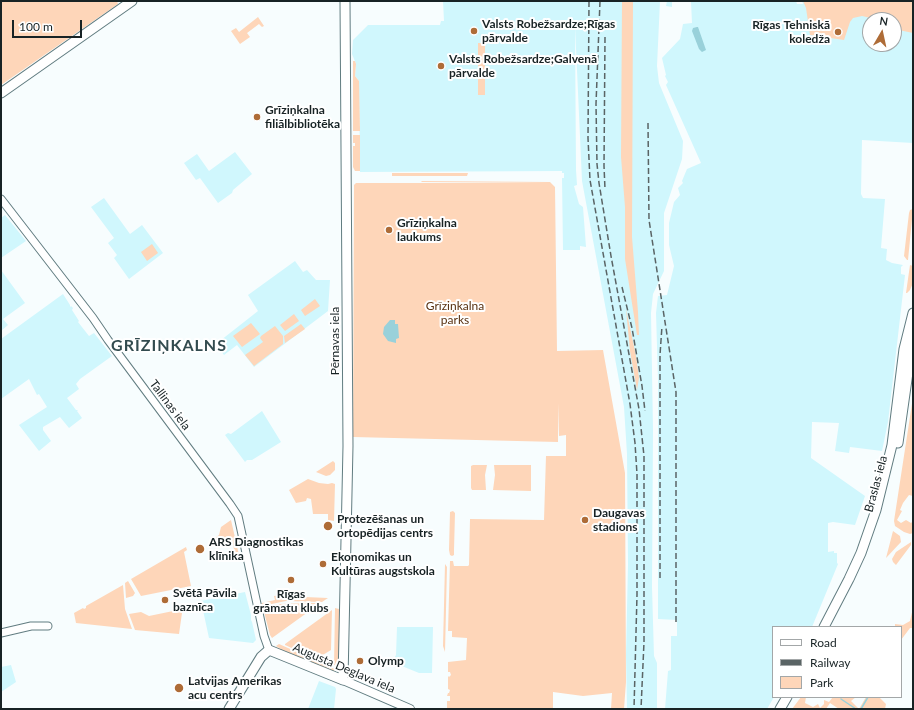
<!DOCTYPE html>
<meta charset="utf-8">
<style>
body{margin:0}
#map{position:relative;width:914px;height:710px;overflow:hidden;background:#f7fdfe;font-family:Lato,sans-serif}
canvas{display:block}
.frame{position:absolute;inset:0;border:2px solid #182325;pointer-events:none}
.legend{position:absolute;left:772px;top:626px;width:130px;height:72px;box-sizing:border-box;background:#fff;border:1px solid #a3a7a8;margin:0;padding:5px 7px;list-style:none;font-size:12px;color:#182325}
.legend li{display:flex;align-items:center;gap:8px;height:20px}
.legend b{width:20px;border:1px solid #a3a7a8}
.north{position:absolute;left:862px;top:12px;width:40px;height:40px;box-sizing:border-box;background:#fff;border:1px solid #a3a7a8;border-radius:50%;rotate:9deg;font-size:11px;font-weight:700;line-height:16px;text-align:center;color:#182325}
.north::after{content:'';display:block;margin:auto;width:14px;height:18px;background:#ae6c37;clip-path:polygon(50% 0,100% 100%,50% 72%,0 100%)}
.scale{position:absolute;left:12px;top:20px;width:70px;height:18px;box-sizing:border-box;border:2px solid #182325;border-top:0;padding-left:5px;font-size:12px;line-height:14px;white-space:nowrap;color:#182325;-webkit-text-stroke:3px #fff;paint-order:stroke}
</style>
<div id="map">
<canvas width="914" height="710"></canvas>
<div class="frame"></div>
<ul class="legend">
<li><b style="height:5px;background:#fff"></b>Road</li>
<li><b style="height:5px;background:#5a6465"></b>Railway</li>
<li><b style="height:11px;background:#fed6b9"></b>Park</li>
</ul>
<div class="north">N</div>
<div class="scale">100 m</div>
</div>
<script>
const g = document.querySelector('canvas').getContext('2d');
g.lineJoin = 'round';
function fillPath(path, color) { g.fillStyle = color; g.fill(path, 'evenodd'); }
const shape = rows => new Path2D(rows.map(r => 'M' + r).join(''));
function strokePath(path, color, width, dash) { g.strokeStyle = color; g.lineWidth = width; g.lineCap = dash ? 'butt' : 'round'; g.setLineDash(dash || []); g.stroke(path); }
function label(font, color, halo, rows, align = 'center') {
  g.font = font + ' Lato,sans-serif'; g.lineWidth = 4; g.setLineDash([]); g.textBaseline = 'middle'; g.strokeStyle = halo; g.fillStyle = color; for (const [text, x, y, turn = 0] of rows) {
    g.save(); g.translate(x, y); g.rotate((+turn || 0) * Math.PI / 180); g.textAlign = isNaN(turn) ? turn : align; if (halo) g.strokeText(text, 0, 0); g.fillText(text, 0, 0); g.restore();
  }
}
fillPath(shape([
 [443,1,660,1,657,66,659,83,683,141,682,159,664,213,664,271,653,294,651,313,653,430,652,587,654,656,657,663,657,709,627,709,626,655,628,564,627,454,624,407,582,181,575,26,576,170,577,185,574,186,579,204,583,207,586,247,580,246,580,250,563,250,562,178,564,178,564,173,562,173,562,171,360,172,359,81,355,76,356,64,352,54,353,40,368,25,440,25,441,21,444,21],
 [667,1,796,1,797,4,803,4,802,1,913,1,913,143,862,140,861,194,863,198,885,199,881,248,887,249,886,260,892,263,903,265,901,267,901,274,905,275,888,422,882,451,850,447,849,453,835,451,839,423,812,422,811,458,865,496,855,525,833,522,828,523,828,552,834,551,834,553,837,553,837,563,838,564,812,627,773,627,774,697,767,709,665,709,668,671,671,670,671,636,677,636,677,620,658,619,658,380,656,313,658,296,667,295,674,266,669,245,669,223,674,202,680,195,678,188,683,183,682,181,687,169,701,163,666,85,668,82,665,76,666,75,662,58,680,39,683,24,692,23,691,2,672,1,672,7,666,6],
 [870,20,894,20,894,44,870,44],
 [235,152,252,174,233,190,232,193,218,203,200,178,196,180,184,163,197,154,209,171],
 [104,198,130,234,142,225,163,253,129,279,114,258,117,255,108,243,114,238,91,207],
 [5,215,26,241,1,258,1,218],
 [295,261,303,272,307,270,316,280,330,280,328,311,254,367,237,345,224,355,216,344,258,311,248,295],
 [1,270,25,303,3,319,8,325,1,331],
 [63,294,70,305,70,307,71,306,73,308,72,310,79,321,78,322,89,336,94,333,112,356,80,379,76,384,79,389,67,398,76,410,78,410,77,411,82,418,69,428,60,417,43,427,43,430,51,441,39,451,19,425,47,407,39,394,37,395,29,379,1,399,1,339],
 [262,411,281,442,252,460,247,460,245,462,225,435,228,433,231,434],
 [245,592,251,615,251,620,252,622,256,640,253,643,209,638,201,601],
 [397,627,433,627,432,673,419,673,392,662,396,655],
 [11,665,16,682,1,692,1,667],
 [319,681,335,687,336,689,334,709,308,709]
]), '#d0f7fd');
fillPath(shape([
 [1,1,117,1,118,4,1,85],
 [622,1,633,1,632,237,638,312,639,335,637,335,625,259,625,207,621,157],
 [803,1,913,1,913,33,894,29,894,20,879,20,862,16,853,18,850,22,844,40,810,35,806,8],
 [258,17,264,26,262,27,259,24,247,33,250,37,240,44,231,31,236,28,239,32],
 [478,43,485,43,485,95,478,95],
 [353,61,355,61,356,64,355,76,359,81,360,131,353,131],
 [353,135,360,135,360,171,355,171,353,167,353,146,355,146,355,143,353,143],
 [392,173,468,173,467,176,392,176],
 [422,181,550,182,555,187,557,351,603,350,625,473,626,682,624,709,611,709,612,693,583,696,553,692,553,709,446,709,447,708,447,701,450,701,450,696,447,696,448,693,449,693,450,690,448,689,448,676,449,677,451,675,450,672,448,672,448,662,466,660,467,638,452,637,452,631,448,631,450,561,453,561,454,566,468,566,469,565,470,519,544,520,546,456,566,456,566,435,559,436,558,403,558,442,353,437,354,185,356,183,549,183,421,182],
 [913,209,908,260,907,260,904,256,909,213,910,210],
 [152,244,158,253,147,261,141,252],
 [910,265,913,266,913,283,910,290,907,293,906,293],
 [315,299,320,306,305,316,301,310],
 [626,309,636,356,639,378,637,390,630,351],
 [294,314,299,321,285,331,280,325],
 [251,323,260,334,242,347,233,336],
 [301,324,305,329,285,343,284,336],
 [275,326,283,336,283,344,254,366,245,355,263,342,260,338,261,336],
 [913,397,913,496,909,495,903,503,900,510,902,511,897,520,901,523,906,520,911,523,913,521,913,533,910,534,904,532,895,526,894,521],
 [333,461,335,463,335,470,330,475,326,476,316,472],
 [473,465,487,465,485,475,486,490,472,490,471,488,471,466],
 [494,465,531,465,531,491,493,490,495,475],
 [308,479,319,483,328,484,332,483,335,484,334,521,328,520,328,514,313,514,311,499,307,498,306,501,296,503,289,490],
 [453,511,455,513,454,550,454,555,452,556,450,555,449,550,450,512],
 [231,520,239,555,235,556,232,537,219,540,216,540,215,538,219,535,221,527],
 [893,531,900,536,901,542,886,558],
 [911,542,911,545,896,565,893,562,892,559,896,552],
 [186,547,187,550,184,552,191,586,141,596,131,579],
 [445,564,447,567,445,652,443,646],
 [128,581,135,593,133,596,126,598,125,583],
 [123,585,125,609,132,629,76,623,74,613,83,608,84,609,86,608,86,606],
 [281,595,305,595,305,597,328,598,322,602,286,601,262,606,262,603,275,600,274,596],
 [316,603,315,607,272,638,270,635,263,608,278,604],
 [335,608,339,609,340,612,339,667,334,665],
 [913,608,913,628,910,628,901,640,901,627,895,627,895,624,903,625,910,621],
 [178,610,181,611,182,613,179,634,135,630,129,614,141,612,149,616],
 [332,610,331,650,316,659,285,645,285,644],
 [279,644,335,669,334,672,282,650,276,646],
 [801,697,806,697,805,703,813,707,818,704,820,708,824,704,824,700,829,702,833,697,856,697,851,701,859,709,866,697,879,697,886,704,885,709,839,709,830,703,826,709,792,709]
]), '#fed6b9');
fillPath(shape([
 [697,27,698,27,706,50,702,52,699,49,692,31,693,28],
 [390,320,395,320,395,324,398,324,399,338,396,339,396,343,388,341,383,334,384,327]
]), '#99d1da');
strokePath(shape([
 [841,699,856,709],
 [861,709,868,697]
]), '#99d1da', 1.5);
const tertiary = shape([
 [1,199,93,318,108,340,230,504,238,516,264,636,269,650],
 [1,633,31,626,48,626]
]);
const secondary = shape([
 [343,680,410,709]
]);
const primary = shape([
 [1,93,132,1],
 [898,443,913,337],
 [824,627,849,579,861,553,876,510,892,445,904,349,913,313],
 [229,709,261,657,269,650,343,680,348,446,345,1],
 [780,709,787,697]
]);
strokePath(tertiary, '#617c80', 9);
strokePath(secondary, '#617c80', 10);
strokePath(primary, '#617c80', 11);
strokePath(tertiary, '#fff', 7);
strokePath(secondary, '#fff', 8);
strokePath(primary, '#fff', 9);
strokePath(shape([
 [589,1,588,138,590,180,630,404,635,443,637,474,637,595,634,709],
 [600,1,596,104,597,164,599,183,611,256,639,409,644,456,644,642,641,709],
 [605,37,604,166,605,189],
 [648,123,649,220,676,392,676,624],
 [622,287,632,328,642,386,645,411],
 [660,578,660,355,662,326]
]), '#5a6465', 1.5, [6, 3]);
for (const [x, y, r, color] of [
 [474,31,4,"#ae6c37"],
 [838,32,4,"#ae6c37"],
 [441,66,4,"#ae6c37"],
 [257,117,4,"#ae6c37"],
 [389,230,4,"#ae6c37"],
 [585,520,4,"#ae6c37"],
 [328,526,5,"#ae6c37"],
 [200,549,5,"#ae6c37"],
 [323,564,4,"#ae6c37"],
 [291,580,4,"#ae6c37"],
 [165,600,4,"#ae6c37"],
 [360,661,4,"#ae6c37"],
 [179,688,5,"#ae6c37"]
]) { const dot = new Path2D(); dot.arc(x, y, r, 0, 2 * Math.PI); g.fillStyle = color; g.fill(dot); strokePath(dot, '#fff', 1.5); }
label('bold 12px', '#182325', '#fff', [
 ["Valsts Robežsardze;Rīgas",482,24],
 ["pārvalde",482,38],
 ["Rīgas Tehniskā",830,25,"right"],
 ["koledža",830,39,"right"],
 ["Valsts Robežsardze;Galvenā",449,59],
 ["pārvalde",449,73],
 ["Grīziņkalna",265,110],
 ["filiālbibliotēka",265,124],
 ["Grīziņkalna",397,223],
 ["laukums",397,237],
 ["Daugavas",593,513],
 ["stadions",593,527],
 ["Protezēšanas un",337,519],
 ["ortopēdijas centrs",337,533],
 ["ARS Diagnostikas",209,542],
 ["klīnika",209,556],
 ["Ekonomikas un",331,557],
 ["Kultūras augstskola",331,571],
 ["Svētā Pāvila",173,593],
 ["baznīca",173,607],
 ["Rīgas",291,594,"center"],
 ["grāmatu klubs",291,608,"center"],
 ["Olymp",368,661],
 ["Latvijas Amerikas",188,681],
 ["acu centrs",188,695]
], 'left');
label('12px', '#583111', '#fff', [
 ["Grīziņkalna",455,306],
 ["parks",455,320]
]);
label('12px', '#182325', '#fff', [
 ["Pērnavas iela",335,341,-90],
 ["Tallinas iela",170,405,53],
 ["Braslas iela",876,484,-75],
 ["Augusta Deglava iela",344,668,23]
]);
g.letterSpacing = '1px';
label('bold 16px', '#324b4f', '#fff', [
 ["GRĪZIŅKALNS",169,346]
]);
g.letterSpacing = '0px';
</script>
